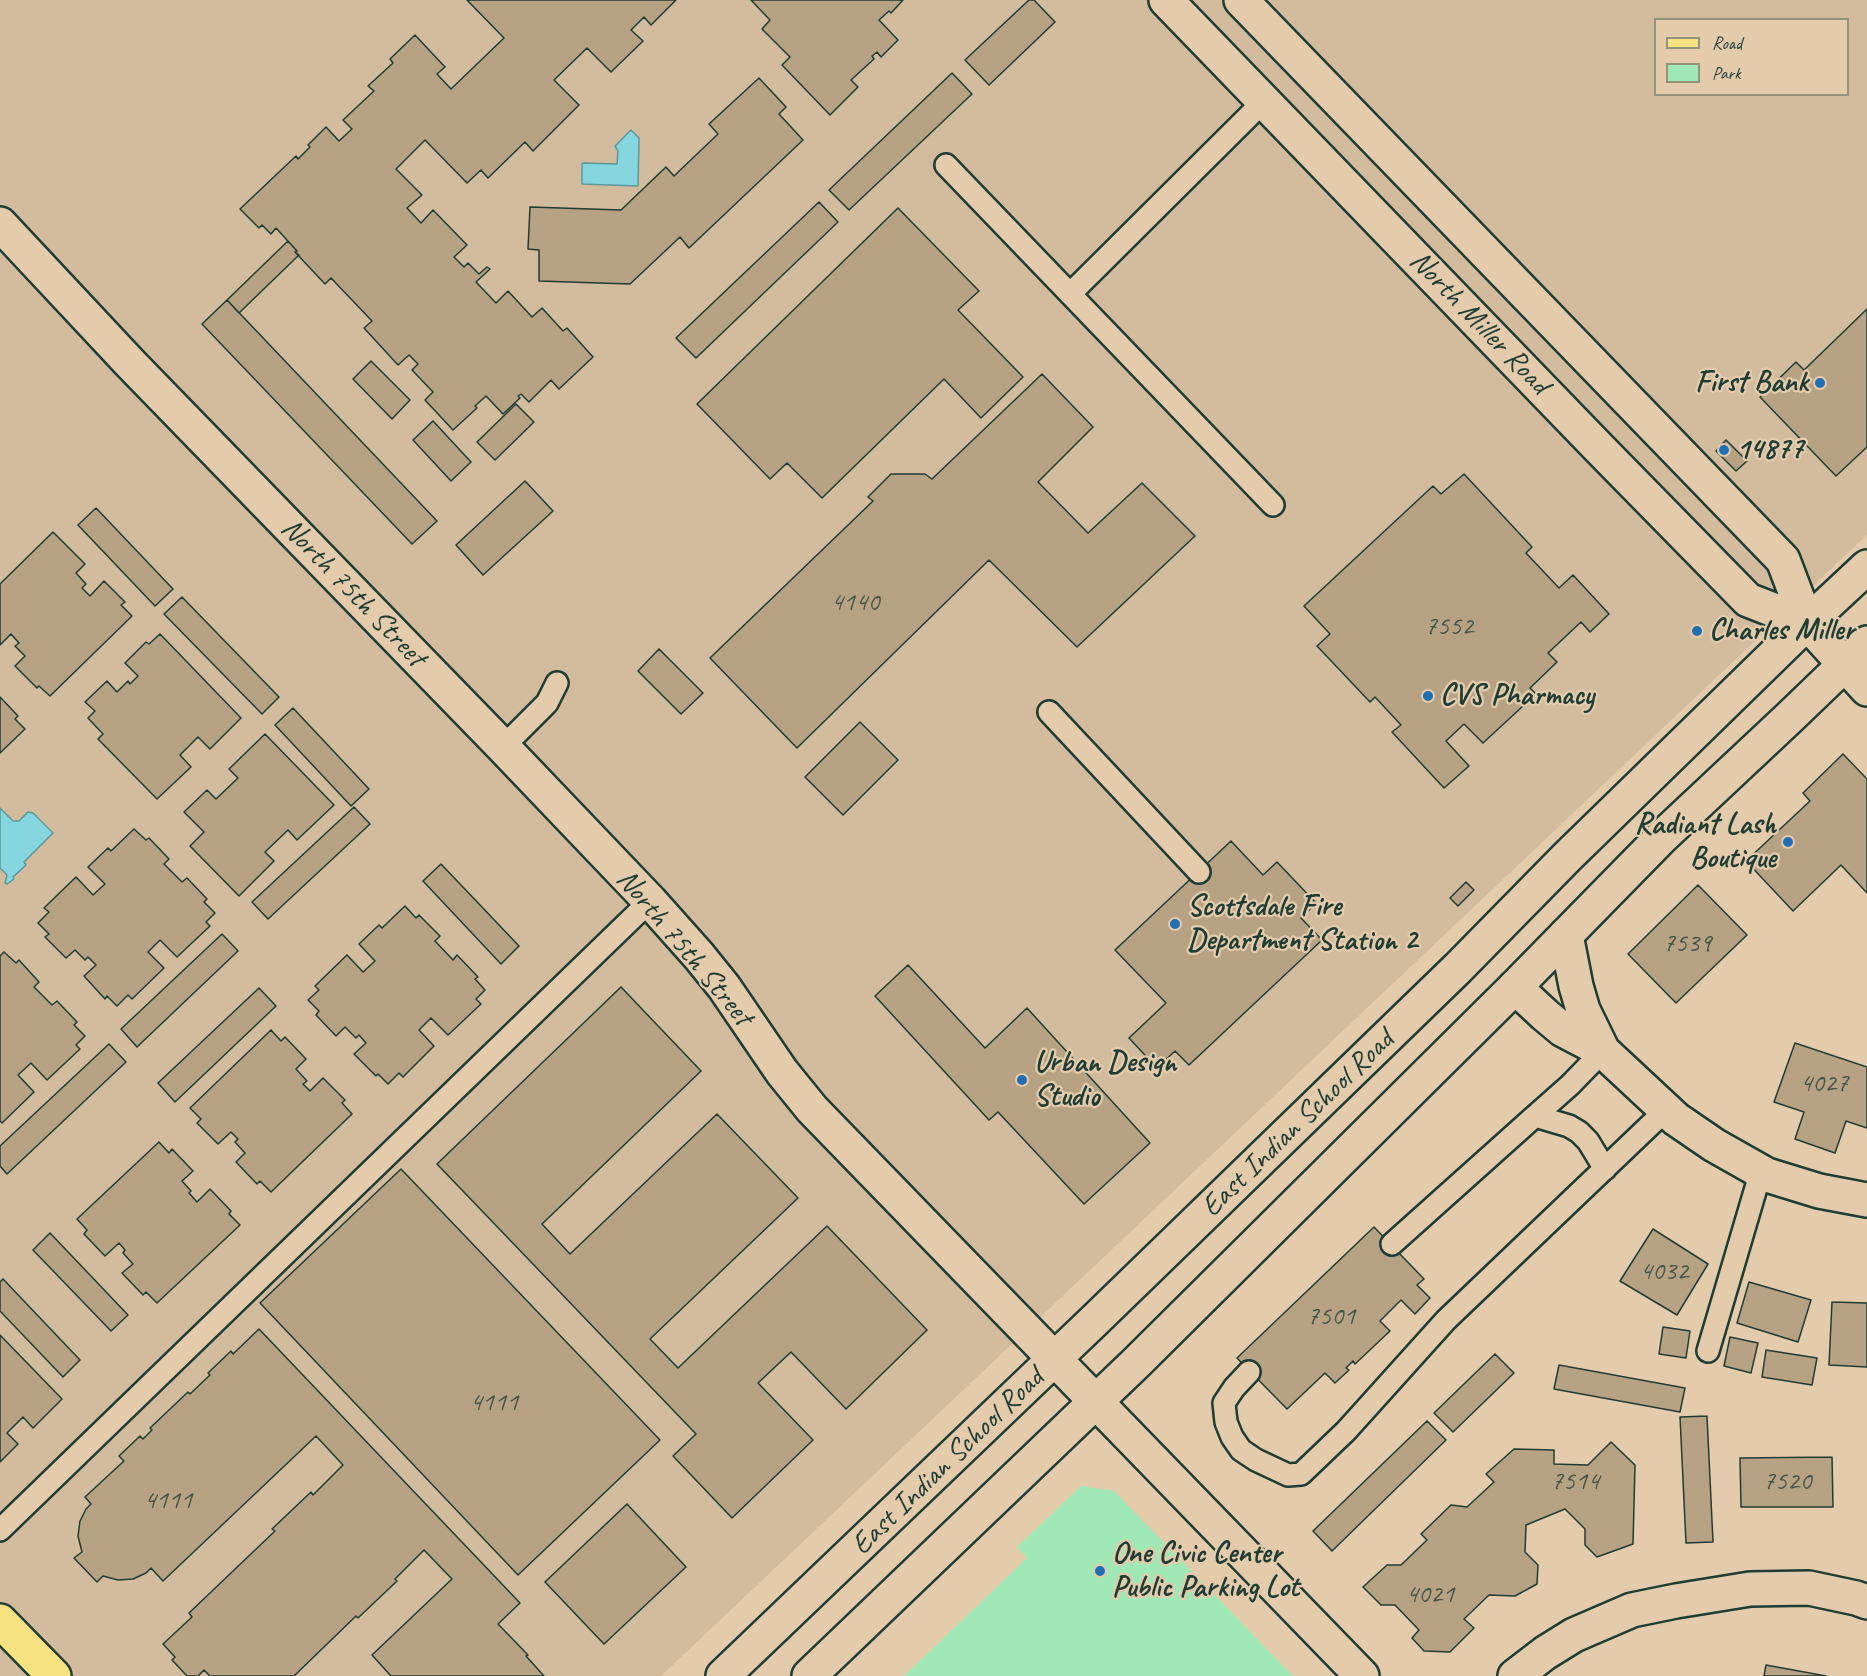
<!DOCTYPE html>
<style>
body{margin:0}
#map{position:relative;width:1867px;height:1676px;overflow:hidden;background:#e4cbac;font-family:Caveat,sans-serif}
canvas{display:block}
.legend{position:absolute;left:1654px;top:18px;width:195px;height:78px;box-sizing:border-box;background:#e4cbac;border:2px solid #95927c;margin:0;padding:8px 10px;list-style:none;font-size:18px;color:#1f3d34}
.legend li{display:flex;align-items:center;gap:12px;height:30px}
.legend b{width:30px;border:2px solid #95927c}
</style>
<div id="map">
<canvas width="1867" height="1676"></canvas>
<ul class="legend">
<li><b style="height:8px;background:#f7e281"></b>Road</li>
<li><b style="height:16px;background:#a0e8b6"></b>Park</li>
</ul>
</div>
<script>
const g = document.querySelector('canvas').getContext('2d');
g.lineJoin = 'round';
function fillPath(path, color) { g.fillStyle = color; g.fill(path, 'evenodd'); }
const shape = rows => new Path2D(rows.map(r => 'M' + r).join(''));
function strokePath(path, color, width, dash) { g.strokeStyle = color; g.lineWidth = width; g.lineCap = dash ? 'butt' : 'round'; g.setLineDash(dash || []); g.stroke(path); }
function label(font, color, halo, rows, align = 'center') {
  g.font = font + ' Caveat,sans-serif'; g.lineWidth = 4.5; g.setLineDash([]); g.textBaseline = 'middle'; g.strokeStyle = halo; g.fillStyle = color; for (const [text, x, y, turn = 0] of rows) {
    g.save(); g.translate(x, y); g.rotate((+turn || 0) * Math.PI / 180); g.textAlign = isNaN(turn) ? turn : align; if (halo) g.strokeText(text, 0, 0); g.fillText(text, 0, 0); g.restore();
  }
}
fillPath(shape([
 [0,0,1867,0,1867,535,661,1676,0,1676],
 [1656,20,1848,20,1848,94,1656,94]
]), '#d3bc9e');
fillPath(shape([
 [1081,1486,1114,1491,1293,1676,904,1676,1027,1558,1017,1547]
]), '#a0e8b6');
const water = shape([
 [631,130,639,138,638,186,582,184,582,163,617,164,618,151,615,146,631,130],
 [0,808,13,821,19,821,28,812,33,813,53,833,24,862,26,865,13,877,14,879,7,884,5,883,7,875,0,868,0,808]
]);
fillPath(water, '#85d6de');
strokePath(water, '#5c999a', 1.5);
const building = shape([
 [467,0,676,0,651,25,644,17,631,30,643,41,611,72,587,48,554,80,579,105,533,151,525,142,488,178,481,170,467,183,425,140,396,169,422,195,407,208,421,223,433,210,467,245,454,257,464,267,468,263,479,274,487,267,490,269,476,282,496,303,508,291,532,317,542,308,563,331,567,328,593,357,559,389,551,380,529,402,521,394,518,396,520,398,503,414,486,396,475,406,477,408,453,430,425,400,433,392,412,370,418,364,409,355,398,365,364,328,372,321,331,278,325,284,295,252,297,251,276,228,271,234,262,225,259,228,240,209,296,156,298,159,310,147,308,145,326,127,339,141,352,129,343,120,374,91,368,86,393,63,390,59,415,35,445,67,437,74,451,89,504,38,467,0],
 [751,0,903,0,891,13,889,11,879,20,898,40,881,57,877,52,872,56,874,59,851,80,858,87,830,115,782,65,790,57,762,29,770,20,751,0],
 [1029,0,1034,0,1055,22,989,85,965,60,1029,0],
 [952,73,972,94,849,210,829,190,952,73],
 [759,78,786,107,779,114,803,140,689,248,680,237,630,284,539,281,539,250,528,249,530,207,621,210,666,167,674,176,718,134,709,124,759,78],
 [819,202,838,222,696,358,676,338,819,202],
 [898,208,979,291,958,310,1023,377,981,418,944,379,822,498,787,463,770,479,697,404,898,208],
 [288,241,297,251,295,252,299,255,239,313,227,300,288,241],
 [227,300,437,521,412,544,202,324,227,300],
 [1867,309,1867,447,1836,476,1760,397,1796,362,1804,370,1867,309],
 [371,361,410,400,392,419,353,379,371,361],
 [1042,374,1093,427,1038,482,1088,533,1142,483,1195,536,1077,647,989,560,797,748,710,658,873,501,868,497,891,474,925,474,932,479,1042,374],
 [516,404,534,422,495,460,477,442,516,404],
 [433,421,471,462,451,481,413,440,433,421],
 [1726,440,1747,461,1736,471,1716,451,1726,440],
 [1464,474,1532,547,1526,553,1559,588,1573,575,1609,614,1590,632,1581,622,1548,653,1557,662,1530,688,1536,694,1483,743,1464,724,1446,741,1469,766,1444,788,1392,732,1401,725,1375,697,1370,702,1317,646,1330,634,1304,606,1433,486,1441,494,1464,474],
 [525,481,553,511,483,575,456,545,525,481],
 [96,508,173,589,155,606,78,525,96,508],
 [53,532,85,564,76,573,86,584,82,588,90,596,104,581,125,602,121,605,132,616,50,696,39,686,37,688,15,666,25,656,15,646,19,643,11,634,0,645,0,584,53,532],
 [182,597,279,697,262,714,164,614,182,597],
 [160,634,241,718,210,749,198,737,180,755,191,767,157,799,98,739,103,734,88,718,95,711,85,702,107,681,117,692,128,681,130,684,138,676,125,663,146,642,149,644,160,634],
 [659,649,703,693,681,714,638,671,659,649],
 [0,697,18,716,15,719,25,729,0,753,0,697],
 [293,708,369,789,351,806,275,725,293,708],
 [860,722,898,760,843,815,805,777,860,722],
 [265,734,334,805,297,840,288,830,265,852,274,861,239,896,190,846,204,832,184,812,207,790,216,799,238,778,229,769,265,734],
 [1843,754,1867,779,1867,893,1841,865,1793,911,1746,861,1810,801,1803,793,1843,754],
 [354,807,370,824,268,919,252,902,354,807],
 [134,829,146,840,149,838,169,859,164,864,182,882,187,878,207,899,204,902,215,913,206,922,210,926,177,957,160,940,148,952,164,968,132,999,128,995,117,1006,107,996,105,999,84,976,96,965,88,957,85,960,75,950,66,958,45,937,49,934,38,923,49,912,44,908,76,877,93,895,105,884,88,867,108,848,111,851,134,829],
 [1231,841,1263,875,1277,862,1316,903,1301,918,1322,940,1189,1065,1175,1051,1157,1068,1129,1038,1166,1003,1115,950,1231,841],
 [441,864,519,946,501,964,423,881,441,864],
 [1466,882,1474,890,1458,906,1450,898,1466,882],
 [1698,885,1747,935,1676,1003,1628,954,1698,885],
 [405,906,416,918,419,915,440,936,435,941,453,960,457,955,478,977,475,979,485,990,476,999,481,1004,448,1035,431,1018,419,1030,434,1046,403,1077,399,1073,388,1084,378,1074,376,1076,354,1054,366,1043,359,1035,356,1038,345,1027,336,1036,316,1015,319,1011,308,1000,319,990,315,986,347,955,363,972,375,961,359,944,379,925,382,928,405,906],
 [222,934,238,951,137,1047,121,1029,222,934],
 [4,952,16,963,19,960,39,982,34,987,52,1005,57,1001,77,1022,74,1025,85,1036,76,1045,80,1049,47,1080,31,1063,18,1075,34,1092,2,1123,0,1121,0,956,4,952],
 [908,965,985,1048,1027,1008,1150,1143,1084,1204,998,1112,989,1120,875,996,908,965],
 [621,987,701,1071,542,1224,570,1254,717,1114,798,1198,650,1339,678,1368,827,1226,927,1330,846,1409,791,1352,758,1383,813,1440,732,1518,673,1456,696,1434,437,1164,621,987],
 [259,988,276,1006,175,1102,158,1083,259,988],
 [271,1030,281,1041,285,1037,306,1059,296,1069,307,1081,303,1084,310,1091,323,1078,345,1100,342,1103,352,1114,271,1192,260,1181,257,1184,236,1162,245,1153,235,1142,238,1139,231,1132,218,1144,197,1123,201,1119,190,1108,271,1030],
 [1795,1043,1867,1067,1867,1128,1846,1121,1835,1153,1795,1139,1804,1112,1774,1102,1795,1043],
 [109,1044,126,1062,7,1174,0,1166,0,1146,109,1044],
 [159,1142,169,1153,172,1149,193,1171,182,1181,191,1191,189,1193,197,1202,210,1189,231,1211,229,1214,240,1225,157,1303,146,1292,143,1295,122,1273,133,1264,123,1253,125,1250,119,1243,105,1256,84,1234,87,1230,77,1219,159,1142],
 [401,1169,660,1440,518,1575,260,1303,401,1169],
 [1374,1227,1424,1279,1417,1285,1430,1298,1415,1314,1401,1300,1380,1321,1390,1331,1355,1364,1353,1361,1346,1368,1349,1370,1335,1383,1325,1373,1287,1409,1237,1358,1374,1227],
 [1653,1229,1708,1264,1677,1315,1620,1281,1653,1229],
 [50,1233,128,1315,111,1331,33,1250,50,1233],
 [3,1279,80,1360,63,1377,0,1311,0,1282,3,1279],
 [1749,1282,1811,1300,1798,1342,1737,1323,1749,1282],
 [1832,1302,1867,1303,1867,1367,1829,1365,1832,1302],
 [1663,1327,1690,1331,1686,1358,1659,1354,1663,1327],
 [259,1329,520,1603,498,1624,528,1655,526,1656,544,1676,391,1676,372,1655,452,1579,424,1550,395,1579,397,1581,358,1618,356,1616,294,1676,210,1676,204,1670,198,1676,187,1676,172,1660,175,1657,163,1644,192,1617,189,1613,275,1531,272,1529,311,1492,313,1495,343,1465,316,1436,163,1581,151,1568,146,1573,133,1579,118,1580,103,1576,97,1582,74,1558,82,1552,78,1536,80,1521,86,1509,91,1504,85,1497,124,1461,119,1456,140,1436,143,1439,152,1430,150,1428,188,1392,190,1394,210,1375,208,1373,231,1351,233,1354,259,1329],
 [0,1335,62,1399,33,1428,23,1417,7,1433,18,1444,0,1462,0,1335],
 [1730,1337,1758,1343,1751,1373,1724,1366,1730,1337],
 [1766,1350,1817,1358,1812,1385,1762,1377,1766,1350],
 [1495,1354,1514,1373,1453,1432,1434,1413,1495,1354],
 [1559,1365,1685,1388,1680,1412,1554,1389,1559,1365],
 [1707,1416,1713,1542,1686,1543,1680,1417,1707,1416],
 [1427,1421,1446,1440,1332,1551,1313,1531,1427,1421],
 [1611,1442,1635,1465,1633,1544,1597,1557,1585,1545,1585,1529,1565,1509,1526,1525,1525,1552,1538,1565,1537,1584,1515,1596,1489,1595,1464,1619,1474,1628,1450,1652,1424,1651,1412,1638,1419,1630,1395,1605,1381,1605,1363,1587,1387,1565,1401,1565,1427,1540,1421,1534,1451,1505,1467,1507,1494,1482,1486,1474,1514,1449,1554,1450,1554,1464,1588,1465,1611,1442],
 [1832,1457,1833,1507,1741,1507,1740,1458,1832,1457],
 [627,1504,686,1567,604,1644,545,1582,627,1504],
 [1766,1665,1826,1676,1764,1676,1766,1665]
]);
fillPath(building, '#b8a284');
strokePath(building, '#1f3d34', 1.5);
const service = shape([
 [946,165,1273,505],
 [1070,294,1264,101],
 [1049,712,1199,872],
 [503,747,547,703,557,683],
 [1535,1116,1570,1085,1603,1051],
 [1392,1244,1535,1116,1569,1126,1579,1132,1588,1141,1605,1169],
 [1708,1351,1761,1171],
 [1249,1372,1234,1388,1224,1403,1226,1422,1232,1437,1241,1450,1256,1460,1288,1475,1301,1474,1346,1431,1446,1320,1666,1110],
 [0,1530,650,901]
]);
const minor = shape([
 [0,224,130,363,503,747,650,901,699,956,724,987,782,1072,812,1109,1362,1676],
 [1566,935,1576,986,1583,1010,1603,1051],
 [1515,987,1545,1015,1563,1030,1603,1051,1676,1119,1714,1145,1767,1175,1819,1191,1867,1200],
 [1515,1676,1545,1653,1574,1635,1632,1610,1676,1601,1750,1589,1809,1588,1856,1598,1867,1602]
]);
const tertiary = shape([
 [1166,0,1599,448,1748,600,1807,623],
 [1241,0,1783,560,1807,623,1867,689]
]);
const secondary = shape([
 [723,1676,1095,1320,1458,968,1567,857,1807,623,1867,567],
 [809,1676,1136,1363,1515,987,1661,838,1790,717,1867,643]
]);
const primary = shape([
 [0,1621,54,1676]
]);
strokePath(service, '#1f3d34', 26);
strokePath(minor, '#1f3d34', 38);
strokePath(tertiary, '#1f3d34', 38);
strokePath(secondary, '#1f3d34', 38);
strokePath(primary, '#1f3d34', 38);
strokePath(service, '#e4cbac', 21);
strokePath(minor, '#e4cbac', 33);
strokePath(tertiary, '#e4cbac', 33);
strokePath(secondary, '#e4cbac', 33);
strokePath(primary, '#f7e281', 33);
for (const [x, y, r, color] of [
 [1820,383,6,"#1f6fb2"],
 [1724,450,6,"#1f6fb2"],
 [1697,631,6,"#1f6fb2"],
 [1428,696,6,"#1f6fb2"],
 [1788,842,6,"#1f6fb2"],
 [1175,924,6,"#1f6fb2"],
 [1022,1080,6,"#1f6fb2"],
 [1100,1571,6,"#1f6fb2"]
]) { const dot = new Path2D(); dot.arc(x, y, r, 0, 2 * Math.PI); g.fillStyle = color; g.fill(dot); strokePath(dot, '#e4cbac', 2); }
label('27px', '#455648', null, [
 ["4140",855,603],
 ["7552",1449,627],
 ["7539",1687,944],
 ["4027",1824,1084],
 ["4032",1664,1272],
 ["7501",1331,1317],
 ["4111",494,1403],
 ["7514",1575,1482],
 ["7520",1787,1482],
 ["4111",168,1501],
 ["4021",1430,1595]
]);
label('30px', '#1f3d34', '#e4cbac', [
 ["North Miller Road",1479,323,46],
 ["North 75th Street",353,593,46],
 ["North 75th Street",684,948,50],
 ["East Indian School Road",1298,1124,-44],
 ["East Indian School Road",948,1462,-44]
]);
label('bold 30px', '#1f3d34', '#e4cbac', [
 ["First Bank",1808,383,"right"],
 ["14877",1736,450],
 ["Charles Miller",1709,631],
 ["CVS Pharmacy",1440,696],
 ["Radiant Lash",1776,825,"right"],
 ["Boutique",1776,859,"right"],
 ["Scottsdale Fire",1187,907],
 ["Department Station 2",1187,941],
 ["Urban Design",1034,1063],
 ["Studio",1034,1097],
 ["One Civic Center",1112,1554],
 ["Public Parking Lot",1112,1588]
], 'left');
</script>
